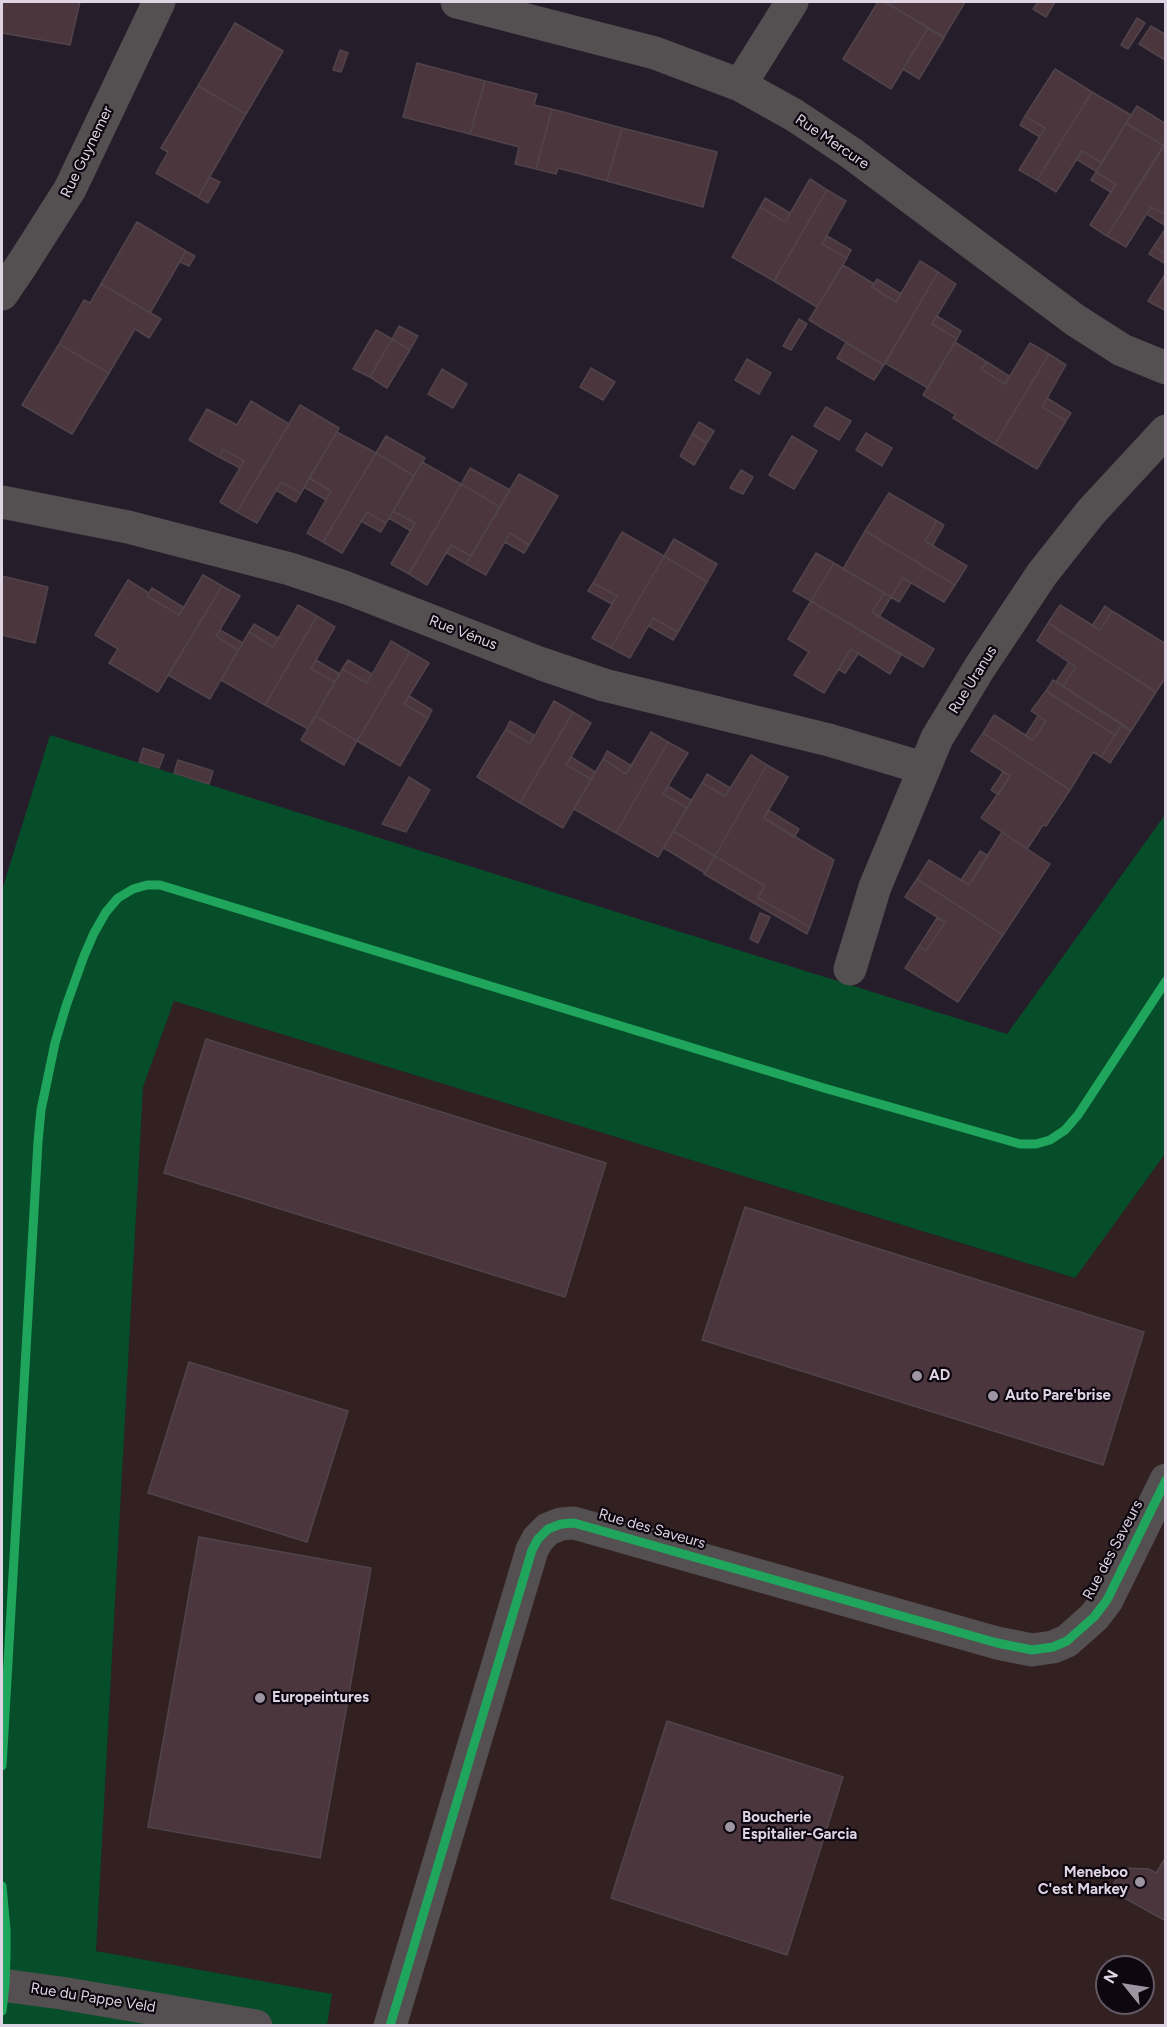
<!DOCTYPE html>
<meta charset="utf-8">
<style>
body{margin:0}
#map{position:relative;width:1167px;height:2027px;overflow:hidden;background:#261d2a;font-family:Figtree,sans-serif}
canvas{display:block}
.frame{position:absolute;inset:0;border:3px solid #dfd4e3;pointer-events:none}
.north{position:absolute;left:1095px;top:1955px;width:60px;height:60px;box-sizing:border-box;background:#0e0710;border:2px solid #625964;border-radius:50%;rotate:300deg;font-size:16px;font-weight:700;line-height:24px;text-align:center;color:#dfd4e3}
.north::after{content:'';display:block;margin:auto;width:21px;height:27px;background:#9e94a2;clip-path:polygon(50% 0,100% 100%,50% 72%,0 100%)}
</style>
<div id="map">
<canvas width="1167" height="2027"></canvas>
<div class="frame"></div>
<div class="north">N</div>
</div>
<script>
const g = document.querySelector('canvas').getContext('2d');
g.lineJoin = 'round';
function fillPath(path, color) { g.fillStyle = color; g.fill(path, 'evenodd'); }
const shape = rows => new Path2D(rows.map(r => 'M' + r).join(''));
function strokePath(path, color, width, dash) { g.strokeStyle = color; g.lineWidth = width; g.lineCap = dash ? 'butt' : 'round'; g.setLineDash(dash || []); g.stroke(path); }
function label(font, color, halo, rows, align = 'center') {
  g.font = font + ' Figtree,sans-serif'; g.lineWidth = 4.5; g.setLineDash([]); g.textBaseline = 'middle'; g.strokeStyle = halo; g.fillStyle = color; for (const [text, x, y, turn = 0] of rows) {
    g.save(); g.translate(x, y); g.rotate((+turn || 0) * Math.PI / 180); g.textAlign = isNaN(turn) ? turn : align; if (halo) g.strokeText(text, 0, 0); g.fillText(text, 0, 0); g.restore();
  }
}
fillPath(shape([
 [174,1001,1074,1278,1165,1154,1165,2025,327,2025,332,1995,96,1951,143,1087],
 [1107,1967,1143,1967,1143,2003,1107,2003]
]), '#322120');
fillPath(shape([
 [50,735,1007,1034,1165,815,1165,1154,1075,1278,174,1001,143,1087,96,1951,332,1994,327,2025,2,2026,2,890]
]), '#064e2a');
const building = shape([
 [2,2,80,2,70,45,2,33,2,2],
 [878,2,885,2,928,28,891,89,843,59,878,2],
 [885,2,965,2,944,37,885,2],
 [1038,2,1055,2,1046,17,1033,9,1038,2],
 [1137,18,1145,23,1128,49,1121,45,1137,18],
 [235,23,283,51,246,114,198,86,235,23],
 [1151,26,1166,35,1165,60,1139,44,1151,26],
 [928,28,944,38,919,79,903,69,928,28],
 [340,50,348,53,341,72,333,70,340,50],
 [417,63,485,81,470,134,403,117,417,63],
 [1055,69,1092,92,1037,180,1019,170,1045,128,1025,116,1055,69],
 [485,81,537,94,534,105,552,109,536,169,515,164,519,147,470,134,485,81],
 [198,86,246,114,198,197,156,173,168,152,161,148,198,86],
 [1092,92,1131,115,1102,163,1082,151,1056,192,1037,180,1092,92],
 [1137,106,1166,124,1166,142,1164,146,1126,123,1137,106],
 [552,109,622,128,607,181,558,168,556,174,536,169,552,109],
 [1025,116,1045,128,1040,137,1020,125,1025,116],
 [1126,123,1164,146,1107,236,1090,225,1116,184,1096,172,1126,123],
 [622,128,717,152,703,207,607,181,622,128],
 [1165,143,1166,215,1151,207,1126,247,1107,236,1165,143],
 [1082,151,1102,163,1096,171,1076,159,1082,151],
 [1096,172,1116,184,1111,192,1091,180,1096,172],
 [209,177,220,182,208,203,198,197,209,177],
 [810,179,827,190,774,281,732,257,760,207,785,222,810,179],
 [827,190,846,201,822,244,847,258,817,307,774,281,827,190],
 [765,198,790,213,785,222,760,207,765,198],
 [1151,207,1166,215,1166,226,1147,214,1151,207],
 [137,222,186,251,150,313,101,284,137,222],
 [1166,228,1166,254,1154,246,1166,228],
 [827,236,851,250,847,258,822,244,827,236],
 [1154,246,1166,254,1166,264,1149,254,1154,246],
 [186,251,195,256,189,266,180,262,186,251],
 [920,261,938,272,884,365,809,320,843,265,874,284,872,287,896,302,920,261],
 [938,272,956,284,932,324,957,339,928,388,885,363,938,272],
 [1166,273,1166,311,1148,301,1166,273],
 [877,279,901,294,896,302,872,287,877,279],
 [101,284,161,319,149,338,135,329,109,373,59,344,84,300,90,303,101,284],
 [937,316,961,331,957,339,932,324,937,316],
 [799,319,807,324,791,350,783,346,799,319],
 [399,326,418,336,410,350,392,339,399,326],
 [376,330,392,339,370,377,353,369,376,330],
 [392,339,410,350,387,388,370,377,392,339],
 [955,342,987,362,981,369,1005,384,1030,343,1049,354,995,444,953,418,955,414,923,395,955,342],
 [846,343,884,365,874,380,837,358,846,343],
 [59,344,109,373,72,434,22,405,59,344],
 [1049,354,1066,365,1042,407,1066,421,1037,469,995,444,1049,354],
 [747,359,771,373,759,394,735,380,747,359],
 [987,362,1009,376,1005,384,981,369,987,362],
 [591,368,615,382,603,400,580,387,591,368],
 [442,369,467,384,453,408,428,394,442,369],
 [1047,398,1071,413,1066,421,1042,407,1047,398],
 [251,401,289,424,237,512,220,502,244,461,223,449,219,457,189,440,207,409,237,425,251,401],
 [300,405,339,428,301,493,281,482,257,523,237,512,300,405],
 [826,407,851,421,839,440,814,426,826,407],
 [699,422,714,431,707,443,692,434,699,422],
 [337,432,376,453,323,542,307,533,331,491,309,478,337,432],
 [866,433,892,448,882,466,856,450,866,433],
 [692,434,707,443,694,465,680,456,692,434],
 [386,436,425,458,414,476,376,453,386,436],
 [792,436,817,451,794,489,769,475,792,436],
 [223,449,244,461,240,468,219,457,223,449],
 [376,453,414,476,386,523,367,512,342,553,323,542,376,453],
 [422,462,461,484,409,574,391,564,415,523,393,511,422,462],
 [470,468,510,490,500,507,461,484,470,468],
 [741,470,753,477,743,494,730,488,741,470],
 [519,474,558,496,529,545,510,533,486,575,466,564,519,474],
 [309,478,331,491,326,500,304,487,309,478],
 [281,482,301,493,296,502,276,490,281,482],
 [461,484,500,507,471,556,451,545,427,585,409,574,461,484],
 [889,493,937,521,925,541,967,566,955,585,865,531,889,493],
 [393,511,415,523,411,531,389,518,393,511],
 [367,512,386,523,381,532,361,521,367,512],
 [937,521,944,525,933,545,925,541,937,521],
 [865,531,955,585,944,602,903,578,891,597,843,569,865,531],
 [622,532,664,556,611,648,592,638,617,596,593,583,622,532],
 [510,533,529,545,524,553,505,542,510,533],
 [674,539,717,564,707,582,664,556,674,539],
 [451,545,471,556,466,564,447,553,451,545],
 [816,553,834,563,811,601,793,591,816,553],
 [664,556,707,582,678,632,653,618,630,658,611,648,664,556],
 [834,563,884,593,872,612,934,649,923,667,811,601,834,563],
 [203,575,222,586,158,692,109,663,118,649,95,635,128,580,149,593,147,596,179,615,203,575],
 [2,576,48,587,35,643,2,635,2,576],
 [903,578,911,583,899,602,891,597,903,578],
 [593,583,617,596,612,604,588,591,593,583],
 [222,586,240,596,216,636,238,650,210,699,168,675,222,586],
 [152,588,183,607,179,615,147,596,152,588],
 [884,593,891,597,879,617,872,612,884,593],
 [811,601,901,655,890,674,851,649,824,693,794,675,809,652,788,639,811,601],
 [298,605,317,616,265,705,221,680,249,632,273,647,298,605],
 [1060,605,1100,630,1112,611,1166,644,1166,677,1156,692,1048,623,1060,605],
 [1105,606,1112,611,1100,630,1092,626,1105,606],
 [317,616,335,627,311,669,335,682,308,729,265,705,317,616],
 [653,618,678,632,673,640,649,626,653,618],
 [1048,623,1156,692,1131,731,1063,686,1076,667,1037,641,1048,623],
 [254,624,278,638,273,647,249,632,254,624],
 [220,630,243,643,238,650,216,636,220,630],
 [391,641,410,652,357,741,315,716,342,669,367,683,391,641],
 [851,649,858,654,845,673,838,669,851,649],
 [410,652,429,663,404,704,428,718,400,766,357,741,410,652],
 [316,660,340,674,335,682,311,669,316,660],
 [348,660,372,674,367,683,342,669,348,660],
 [1069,662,1076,667,1063,686,1056,682,1069,662],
 [1053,680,1122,724,1115,735,1046,691,1053,680],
 [1046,691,1115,735,1101,757,1093,752,1070,790,983,733,994,715,1033,740,1046,721,1031,711,1046,691],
 [409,696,432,710,428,718,404,704,409,696],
 [554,701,573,712,520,803,477,777,506,729,530,744,554,701],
 [573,712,591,723,566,765,591,779,563,828,520,803,573,712],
 [315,716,357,741,344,765,301,740,315,716],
 [1038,716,1046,721,1033,740,1025,736,1038,716],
 [510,721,534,735,530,744,506,729,510,721],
 [1122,724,1131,731,1110,763,1101,757,1122,724],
 [651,732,668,742,616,833,574,809,603,759,626,774,651,732],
 [983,733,1070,790,1046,826,1043,825,1027,849,981,818,1010,776,971,751,983,733],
 [668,742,688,753,663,794,687,808,658,857,616,833,668,742],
 [143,748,164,755,159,768,139,762,143,748],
 [607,751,632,766,626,774,603,759,607,751],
 [751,755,767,765,715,856,673,831,702,783,725,796,751,755],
 [571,757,595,772,591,779,566,765,571,757],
 [178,760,213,771,209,784,174,773,178,760],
 [767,765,788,777,764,818,834,860,810,927,758,898,765,886,715,856,767,765],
 [1003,772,1010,776,998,795,991,790,1003,772],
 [707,774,730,788,725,796,702,783,707,774],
 [409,777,430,790,406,832,382,824,409,777],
 [668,786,692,801,687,808,663,794,668,786],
 [768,810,799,829,794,837,764,818,768,810],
 [673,831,715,856,705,873,664,848,673,831],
 [1002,832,1050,864,1003,935,917,879,929,860,969,885,1002,832],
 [980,851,988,856,969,885,961,880,980,851],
 [715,856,765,886,758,898,810,927,807,934,704,874,715,856],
 [917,879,1003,935,958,1002,905,968,919,946,926,951,945,922,905,897,917,879],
 [760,913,770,917,758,943,750,939,760,913],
 [937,918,945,922,926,951,919,946,937,918],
 [206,1039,606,1163,565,1297,164,1173,206,1039],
 [745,1207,1144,1332,1103,1465,702,1340,745,1207],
 [189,1362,348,1411,307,1542,148,1493,189,1362],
 [199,1537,371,1568,320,1858,148,1827,199,1537],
 [667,1721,843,1777,787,1955,611,1898,667,1721],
 [1166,1857,1166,1921,1110,1890,1123,1868,1149,1869,1156,1873,1166,1857]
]);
fillPath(building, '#4b363e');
strokePath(building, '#50444a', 1.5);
strokePath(shape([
 [457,2,655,53,740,85,794,115,851,153,1075,320,1122,350,1166,368],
 [740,85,792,2],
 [2,294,23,263,70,189,159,2],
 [2,502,128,527,290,569,347,588,542,664,604,685,829,740,923,768],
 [850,969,875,887,937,738,980,667,1042,574,1091,512,1166,431],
 [390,2026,532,1550,538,1539,548,1529,561,1524,574,1523,997,1643,1032,1650,1053,1647,1067,1641,1094,1617,1107,1600,1166,1480]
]), '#544f51', 33);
strokePath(shape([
 [2,1985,61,1993,256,2026]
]), '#544f51', 33);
strokePath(shape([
 [2,1766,38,1142,41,1110,55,1043,66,1006,84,956,94,933,106,912,118,898,133,889,147,885,160,885,824,1088,1020,1144,1036,1144,1050,1140,1065,1130,1078,1115,1166,981],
 [2,1886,6,1930,6,1954,5,1985,2,2011],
 [390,2026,532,1550,538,1539,548,1529,561,1524,574,1523,997,1643,1032,1650,1053,1647,1067,1641,1094,1617,1107,1600,1166,1480]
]), '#20a55d', 9);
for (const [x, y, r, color] of [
 [917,1376,6,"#9e94a2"],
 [993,1396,6,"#9e94a2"],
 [260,1698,6,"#9e94a2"],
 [730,1827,6,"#9e94a2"],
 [1140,1882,6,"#9e94a2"]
]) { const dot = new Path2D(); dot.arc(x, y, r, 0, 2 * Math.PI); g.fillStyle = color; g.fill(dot); strokePath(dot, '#0e0710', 2); }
label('15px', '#dfd4e3', '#0e0710', [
 ["Rue Mercure",832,142,34],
 ["Rue Guynemer",87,152,-64],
 ["Rue Vénus",463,633,21],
 ["Rue Uranus",973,680,-58],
 ["Rue des Saveurs",652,1529,16],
 ["Rue des Saveurs",1113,1550,-62],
 ["Rue du Pappe Veld",93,1998,9]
]);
label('bold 15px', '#dfd4e3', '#0e0710', [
 ["AD",929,1376],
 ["Auto Pare'brise",1005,1396],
 ["Europeintures",272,1698],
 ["Boucherie",742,1818],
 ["Espitalier-Garcia",742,1835],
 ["Meneboo",1128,1873,"right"],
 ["C'est Markey",1128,1890,"right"]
], 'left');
</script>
